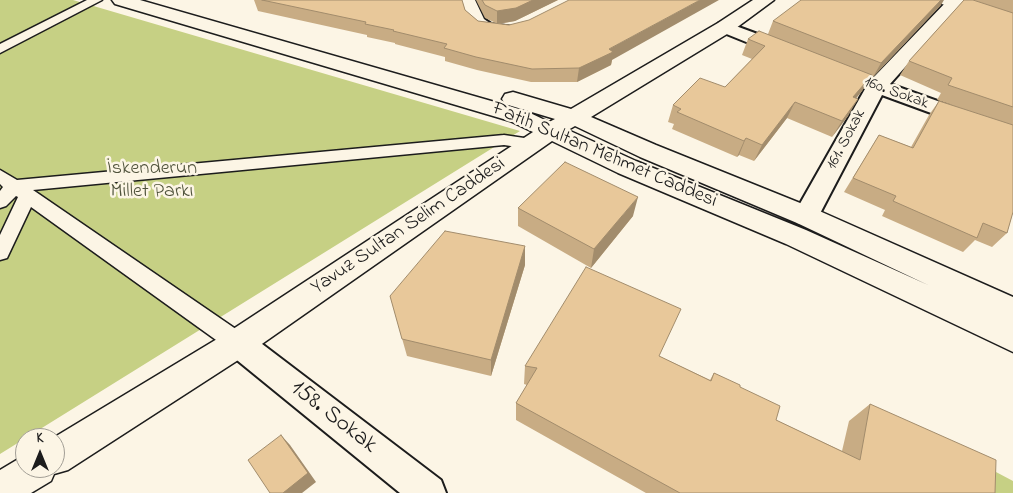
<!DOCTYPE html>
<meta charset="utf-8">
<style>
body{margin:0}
#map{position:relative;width:1013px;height:493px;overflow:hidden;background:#fcf5e5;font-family:"Indie Flower",sans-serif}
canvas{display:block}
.north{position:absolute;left:15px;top:428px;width:50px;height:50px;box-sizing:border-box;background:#fcf5e5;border:1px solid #a29e95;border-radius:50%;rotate:0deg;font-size:14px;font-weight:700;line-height:20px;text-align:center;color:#1c1c1c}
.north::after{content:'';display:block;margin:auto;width:18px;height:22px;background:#1c1c1c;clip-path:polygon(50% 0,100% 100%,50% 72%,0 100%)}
</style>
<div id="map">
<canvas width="1013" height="493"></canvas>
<div class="north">K</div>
</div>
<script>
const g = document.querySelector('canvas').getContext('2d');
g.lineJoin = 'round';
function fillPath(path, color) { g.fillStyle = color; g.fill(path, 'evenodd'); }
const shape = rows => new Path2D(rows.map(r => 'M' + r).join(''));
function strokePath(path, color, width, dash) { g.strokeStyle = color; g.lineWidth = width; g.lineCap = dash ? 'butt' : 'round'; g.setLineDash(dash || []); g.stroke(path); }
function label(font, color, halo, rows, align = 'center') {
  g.font = font + ' "Indie Flower",sans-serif'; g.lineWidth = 5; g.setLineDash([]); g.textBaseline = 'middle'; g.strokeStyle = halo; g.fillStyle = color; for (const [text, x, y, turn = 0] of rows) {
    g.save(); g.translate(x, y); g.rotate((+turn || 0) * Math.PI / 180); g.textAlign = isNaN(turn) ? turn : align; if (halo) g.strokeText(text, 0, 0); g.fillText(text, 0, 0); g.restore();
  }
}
fillPath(shape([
 [0,0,73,0,520,131,0,454],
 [996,472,1013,481,1013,493,994,493]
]), '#c6d084');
const pedestrian = shape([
 [87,0,102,0,0,53,0,44,87,0],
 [504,135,531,139,537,140,539,144,537,148,531,149,504,145,33,190,246,336,249,343,246,350,238,353,230,350,31,207,7,258,0,260,0,235,18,197,16,196,6,206,0,208,0,191,3,187,0,184,0,170,17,180,504,135]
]);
const minor = shape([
 [459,0,475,0,484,19,491,24,513,27,516,31,513,35,507,36,480,33,468,22,459,0],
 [948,0,962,0,963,2,890,84,1013,128,1013,143,882,95,815,223,806,225,797,223,793,216,865,89,826,74,823,70,826,66,833,64,873,78,948,0],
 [725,22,790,46,792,50,790,54,776,54,719,31,716,27,719,23,725,22],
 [238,330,249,334,441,480,446,493,400,493,227,352,223,343,227,334,238,330]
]);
const tertiary = shape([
 [112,0,140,0,526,111,549,122,555,119,505,104,502,99,505,94,513,92,571,109,718,23,753,0,774,0,732,31,591,117,656,145,815,209,1013,297,1013,352,786,244,618,173,552,141,249,353,68,470,54,474,51,481,31,493,0,493,0,470,25,455,25,468,55,468,55,438,53,438,227,333,533,132,510,121,115,4,112,0],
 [575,126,640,157,797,223,928,285,806,230,636,161,568,130,575,126],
 [939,0,965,0,1013,17,1013,29,942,4,939,0]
]);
strokePath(pedestrian, '#1c1c1c', 3);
strokePath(minor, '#1c1c1c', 4);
strokePath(tertiary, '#1c1c1c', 3);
fillPath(pedestrian, '#fcf5e5');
fillPath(minor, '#fcf5e5');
fillPath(tertiary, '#fcf5e5');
fillPath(shape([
 [254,0,462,0,465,10,478,21,496,23,485,18,476,0,558,0,515,21,499,24,612,60,611,65,577,82,531,82,477,70,445,61,445,57,395,44,395,43,367,37,367,35,258,11],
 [964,0,1013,0,1013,212,1007,233,992,247,975,240,963,252,882,216,885,210,844,192,879,135,911,147,929,115,939,101,953,105,937,100,941,93,900,75,909,61],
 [941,5,873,77,871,76,862,91,856,98,848,116,832,137,787,118,754,161,739,155,737,157,672,129,674,124,668,122,673,105,725,87,752,59,742,55,748,39,768,34,773,21],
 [518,208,633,216,591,268,518,226],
 [525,246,525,265,491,376,407,356,390,296],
 [659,356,710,380,714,373,740,387,776,420,842,451,849,421,870,404,995,493,646,493,516,420,516,403,527,385,524,384,525,366]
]), '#c8ac84');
fillPath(shape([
 [533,0,558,0,515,21,497,24,497,11],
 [700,0,719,0,612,60,611,65,577,82,579,68,609,49],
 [941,0,944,0,941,5,873,77,881,63],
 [872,75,862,91,843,114,853,97],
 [858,99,848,116,832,137,842,121],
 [795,102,787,118,754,161,762,145],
 [746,138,739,155,737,157,744,141],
 [638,197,633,216,591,268,594,249],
 [525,246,525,265,491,376,491,360],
 [281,435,290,445,316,482,302,493,283,493]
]), '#a28c6c');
const building = shape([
 [262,0,462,0,465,10,478,21,509,25,529,20,569,0,700,0,609,49,613,52,579,68,532,69,476,57,444,48,447,44,393,31,394,30,365,24,366,22,262,0],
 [482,0,533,0,516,8,497,11,485,5,482,0],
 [801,0,941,0,881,63,773,21,801,0],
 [964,0,973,0,1013,13,1013,107,948,85,952,78,909,61,964,0],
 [759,31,872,75,853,97,858,99,842,121,795,102,762,145,746,138,744,141,677,112,681,109,673,105,700,78,725,87,765,46,748,39,759,31],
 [939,101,1013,125,1013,212,1007,233,983,223,977,238,893,201,896,196,853,178,879,135,913,148,939,101],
 [565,162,638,197,594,249,518,208,565,162],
 [445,231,525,246,491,360,402,339,390,296,445,231],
 [586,267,681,309,659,356,711,381,714,373,740,385,740,387,780,406,776,420,860,460,870,404,996,460,995,493,680,493,516,403,537,368,525,366,586,267],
 [281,435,308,473,283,493,270,493,248,460,281,435]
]);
fillPath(building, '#e8c89a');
strokePath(building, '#a28c6c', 1);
label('16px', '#1c1c1c', '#fcf5e5', [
 ["160. Sokak",896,94,20],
 ["161. Sokak",847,140,-62]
]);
label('20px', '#1c1c1c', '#fcf5e5', [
 ["Fatih Sultan Mehmet Caddesi",604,156,23],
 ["Yavuz Sultan Selim Caddesi",409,227,-34]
]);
label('20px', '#4f523b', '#fcf5e5', [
 ["İskenderun",152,170],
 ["Millet Parkı",152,193]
]);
label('24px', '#1c1c1c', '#fcf5e5', [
 ["158. Sokak",333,418,38]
]);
</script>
